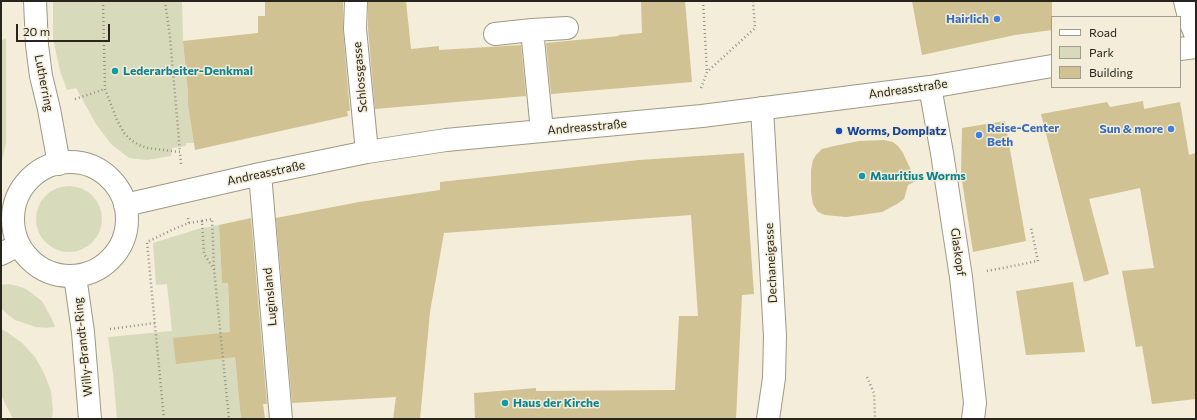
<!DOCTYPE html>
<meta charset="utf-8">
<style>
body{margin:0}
#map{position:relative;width:1197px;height:420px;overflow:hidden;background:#f3edd9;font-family:Commissioner,sans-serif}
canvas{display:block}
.frame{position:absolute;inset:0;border:2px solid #27251e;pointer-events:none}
.legend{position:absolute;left:1051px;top:16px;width:130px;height:72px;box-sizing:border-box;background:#f3edd9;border:1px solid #a19d8e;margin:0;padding:5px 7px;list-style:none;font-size:12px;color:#27251e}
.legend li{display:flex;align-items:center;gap:8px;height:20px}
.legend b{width:20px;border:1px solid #a19d8e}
.scale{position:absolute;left:16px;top:24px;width:94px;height:18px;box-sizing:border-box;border:2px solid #27251e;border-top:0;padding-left:5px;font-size:12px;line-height:14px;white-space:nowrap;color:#27251e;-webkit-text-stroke:3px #f3edd9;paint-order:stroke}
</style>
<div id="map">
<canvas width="1197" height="420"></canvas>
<div class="frame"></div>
<ul class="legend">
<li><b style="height:5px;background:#fff"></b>Road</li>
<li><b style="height:11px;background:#d7dbbc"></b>Park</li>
<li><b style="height:11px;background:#d0c293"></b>Building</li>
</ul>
<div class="scale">20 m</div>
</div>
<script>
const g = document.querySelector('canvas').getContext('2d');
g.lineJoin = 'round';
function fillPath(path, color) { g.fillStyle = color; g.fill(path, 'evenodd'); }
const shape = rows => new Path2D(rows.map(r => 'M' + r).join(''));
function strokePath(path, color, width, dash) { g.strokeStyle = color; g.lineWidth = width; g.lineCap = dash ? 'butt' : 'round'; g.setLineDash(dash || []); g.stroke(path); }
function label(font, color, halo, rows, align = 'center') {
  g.font = font + ' Commissioner,sans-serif'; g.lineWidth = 3; g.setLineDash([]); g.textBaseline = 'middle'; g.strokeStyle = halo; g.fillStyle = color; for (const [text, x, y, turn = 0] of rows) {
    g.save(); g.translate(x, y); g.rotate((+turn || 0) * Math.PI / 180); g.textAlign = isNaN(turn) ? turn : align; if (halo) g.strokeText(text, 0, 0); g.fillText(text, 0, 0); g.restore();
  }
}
fillPath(shape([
 [53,1,182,1,183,41,188,94,188,105,194,143,186,143,186,146,172,148,171,156,147,160,129,158,111,144,96,124,76,88,67,90,60,71,55,48,53,38],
 [6,38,6,143,1,165,1,41],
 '36 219a33 33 0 1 1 66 0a33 33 0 1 1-66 0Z',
 [219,225,222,283,228,283,229,311,234,348,241,419,117,419,113,373,108,337,172,331,167,284,156,285,153,243,198,229],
 [9,284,18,286,26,289,42,301,52,319,55,327,46,328,36,327,15,320,7,314,1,308,1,285],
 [1,329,7,332,22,343,35,357,44,373,51,391,53,410,52,419,13,419,1,395]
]), '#d7dbbc');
fillPath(shape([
 [265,1,343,1,343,30,350,111,347,111,348,116,195,150,188,105,188,94,183,41,258,33,258,16,265,16],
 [368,1,406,1,411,49,439,46,439,50,521,45,526,96,375,109,368,29],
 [641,1,685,1,692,82,551,94,546,43,619,36,618,35,642,33],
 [912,1,1052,1,1052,30,1015,35,922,55],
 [1143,101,1144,109,1180,102,1189,155,1196,153,1196,399,1152,404,1142,346,1136,347,1122,271,1154,268,1140,188,1089,199,1109,274,1084,282,1041,114,1107,102,1110,107],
 [1005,121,1026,241,973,252,961,174,962,128],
 [884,140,893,142,898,146,903,153,916,181,908,185,904,199,897,204,882,212,846,217,825,215,818,212,813,204,811,192,811,170,813,160,816,155,822,149,834,146,859,141],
 [744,153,754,294,742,295,736,419,475,419,474,393,536,388,536,391,675,390,679,316,698,316,691,215,444,233,430,312,420,419,393,419,396,397,292,403,276,218,359,202,440,190,440,182,639,160],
 [251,218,267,404,263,404,265,419,241,419,235,357,176,364,173,338,230,332,228,283,222,283,219,225],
 [1073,282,1085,352,1026,355,1016,291]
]), '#d0c293');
const minor = shape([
 [35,1,37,45,41,76,49,109,59,164],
 [356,1,355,29,367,152],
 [1185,1,1190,21,1196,36],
 [495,34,532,30],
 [1180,49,1196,47],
 [930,87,942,153,961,277,975,403,973,419],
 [762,108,775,336,774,378,768,419],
 [542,131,532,30,567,28],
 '13 219a57 57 0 1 1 114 0a57 57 0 1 1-114 0Z',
 [260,174,281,419],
 [125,205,260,174,367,152,446,140,702,116,930,87,1052,66],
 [1,254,19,245],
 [75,276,83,332,90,419]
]);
strokePath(minor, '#9e9986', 24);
strokePath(shape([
 [103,1,105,89,117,120,124,133,131,140,139,145,148,148,180,152,181,164],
 [165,1,170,37,180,152],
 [703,1,707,72],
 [701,88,707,72,755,28,753,1],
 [75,99,105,89],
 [202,221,212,219,214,268],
 [189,223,202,221,204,254,214,269,229,419],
 [987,271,1038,261,1031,228],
 [110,329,155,323],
 [867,377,874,393,875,417],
 [164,419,147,242,174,229,189,223,188,218]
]), '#959183', 2.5, [1, 3]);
strokePath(minor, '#fff', 22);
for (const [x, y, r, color] of [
 [997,19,4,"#3f7fe0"],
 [115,71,4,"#0f9aa8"],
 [1171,129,4,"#3f7fe0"],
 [839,131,4,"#1a4fb4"],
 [979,135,4,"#3f7fe0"],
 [862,176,4,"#0f9aa8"],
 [505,403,4,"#0f9aa8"]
]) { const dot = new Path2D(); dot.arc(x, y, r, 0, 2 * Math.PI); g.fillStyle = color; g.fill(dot); strokePath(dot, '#f3edd9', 1.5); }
label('bold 12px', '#366cbe', '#f3edd9', [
 ["Hairlich",989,19],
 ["Reise-Center",987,128,"left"],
 ["Beth",987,142,"left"],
 ["Sun & more",1163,129]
], 'right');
label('bold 12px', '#0d838f', '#f3edd9', [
 ["Lederarbeiter-Denkmal",123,71],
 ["Mauritius Worms",870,176],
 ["Haus der Kirche",513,403]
], 'left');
label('12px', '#27251e', '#f3edd9', [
 ["Schlossgasse",360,77,-95],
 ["Lutherring",44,83,79],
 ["Andreasstraße",908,89,-8],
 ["Andreasstraße",587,127,-5],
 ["Andreasstraße",266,173,-12],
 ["Glaskopf",958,252,82],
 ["Dechaneigasse",771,263,-93],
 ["Luginsland",270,297,-95],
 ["Willy-Brandt-Ring",83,347,-96]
]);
label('bold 12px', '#164399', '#f3edd9', [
 ["Worms, Domplatz",847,131]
], 'left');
</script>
